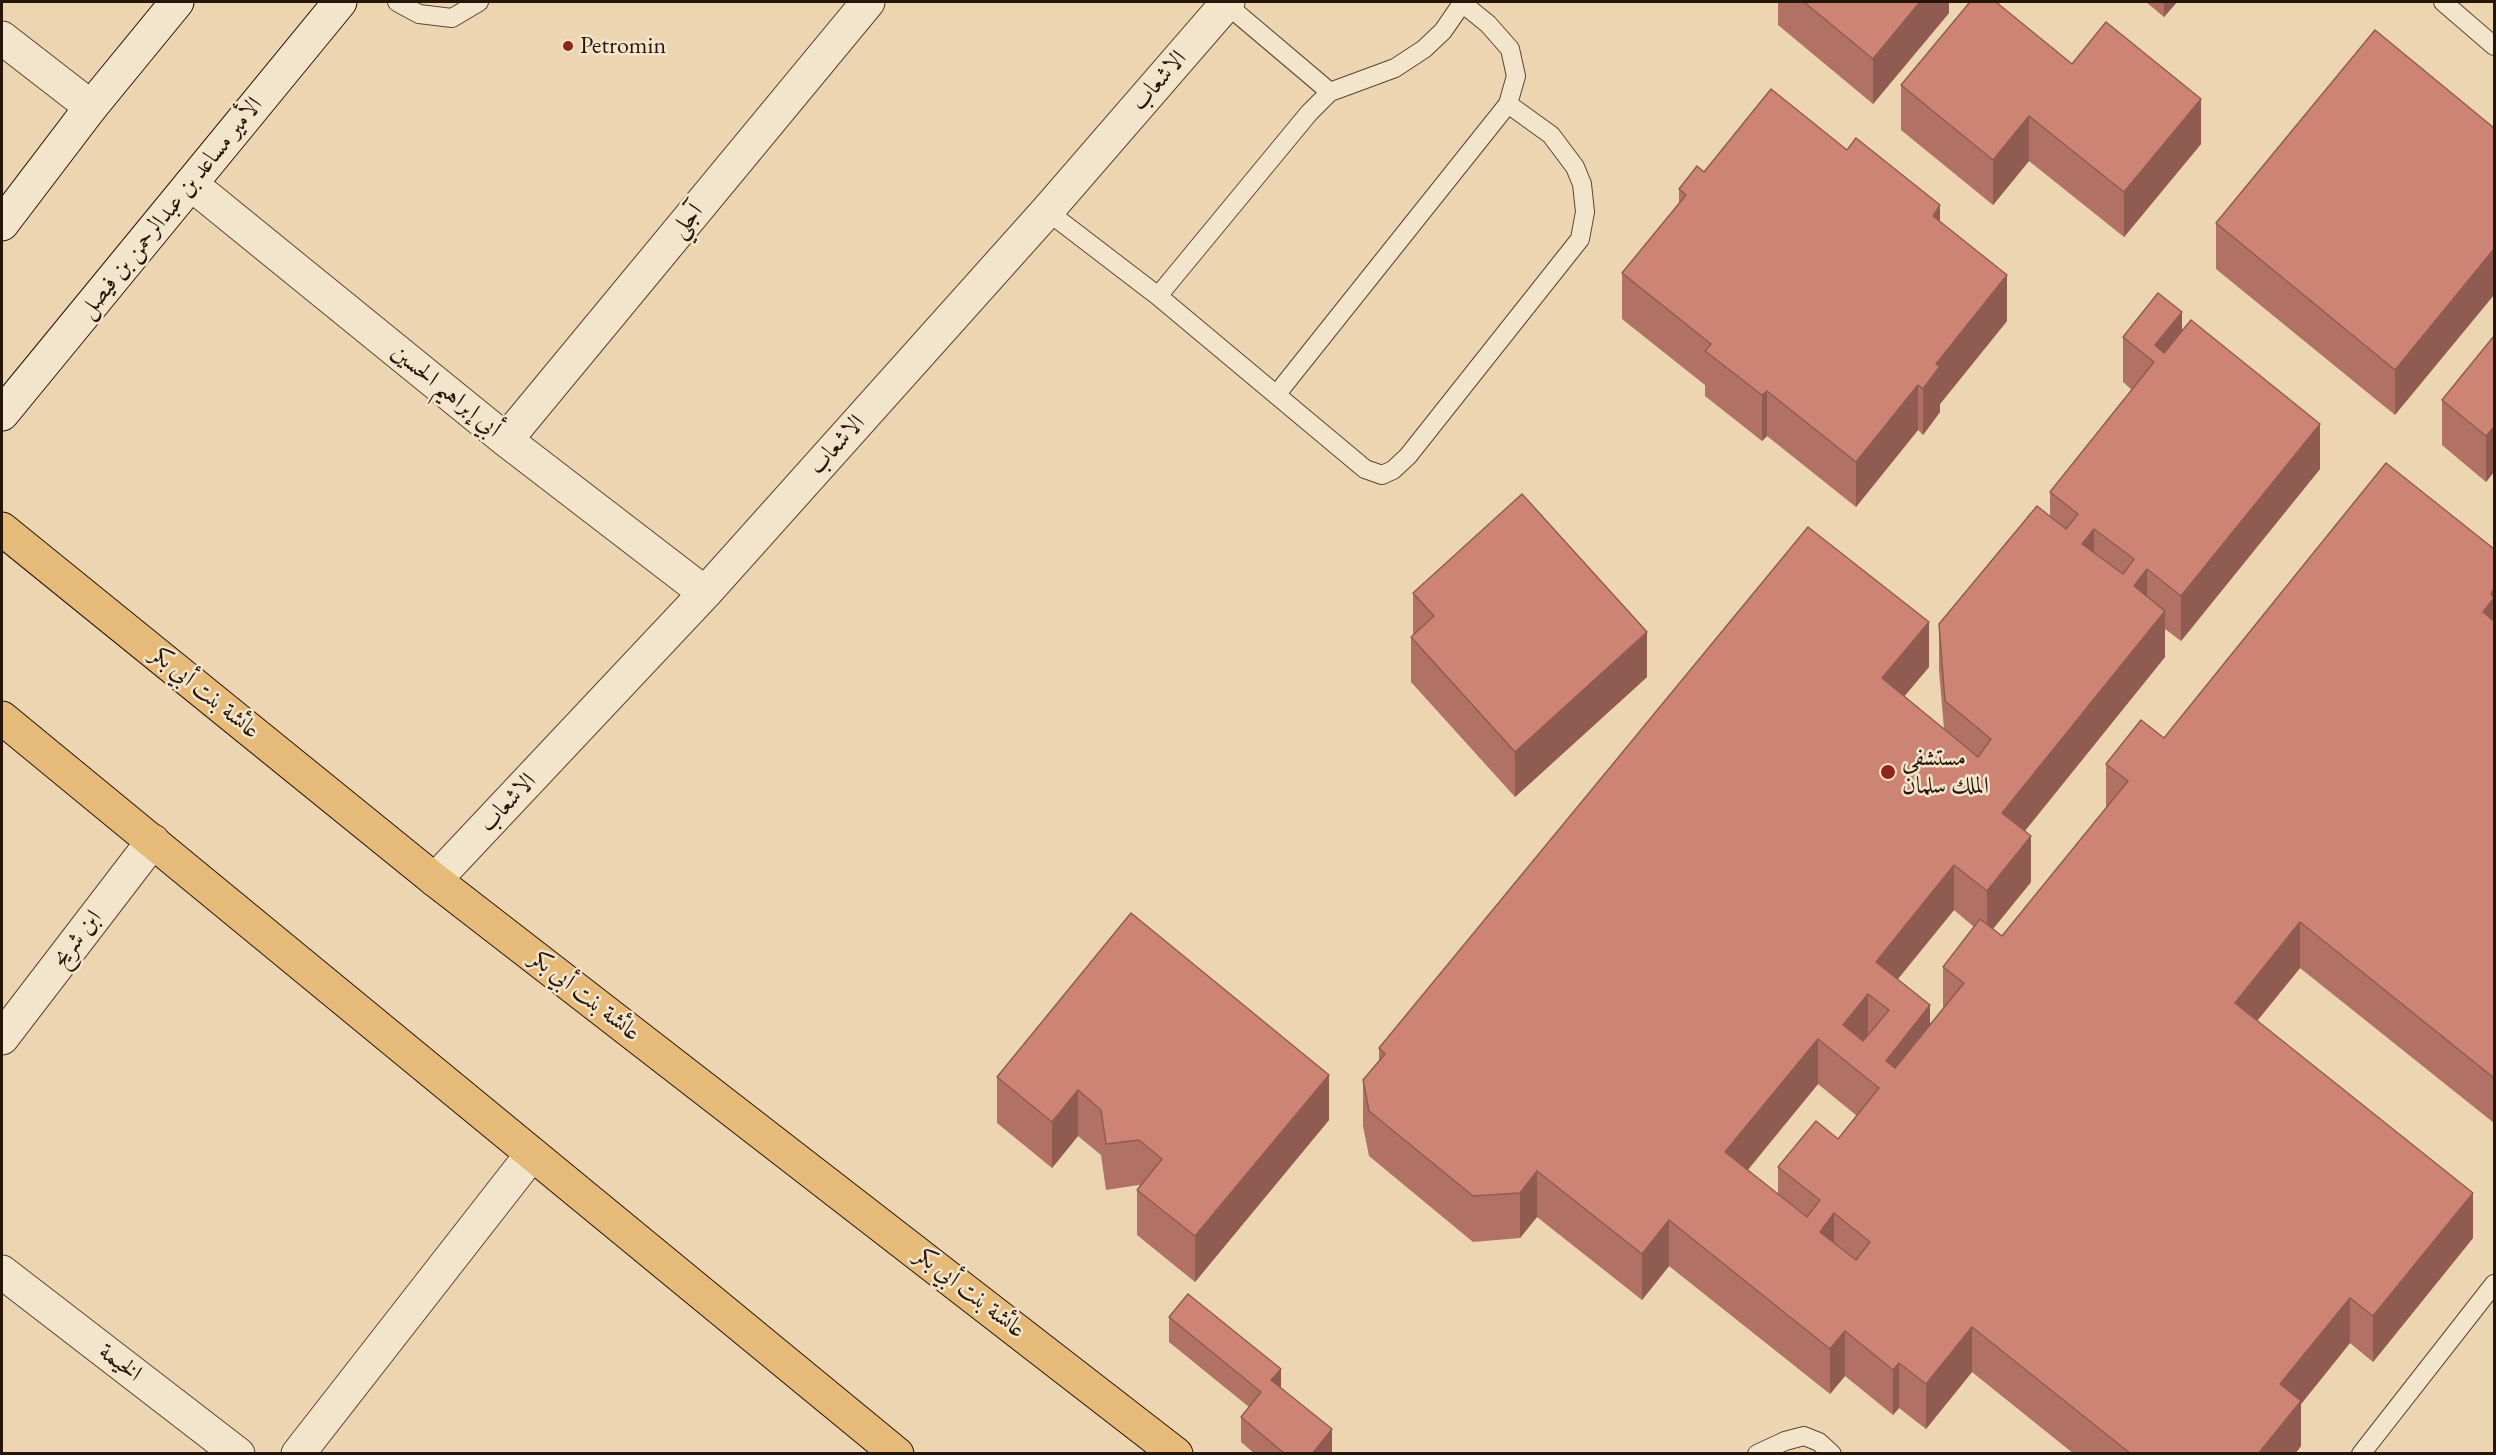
<!DOCTYPE html>
<meta charset="utf-8">
<style>
body{margin:0}
#map{position:relative;width:2496px;height:1455px;overflow:hidden;background:#ecd5b0;font-family:"EB Garamond",serif}
canvas{display:block}
.frame{position:absolute;inset:0;border:3px solid #271608;pointer-events:none}
</style>
<div id="map">
<canvas width="2496" height="1455"></canvas>
<div class="frame"></div>
</div>
<script>
const g = document.querySelector('canvas').getContext('2d');
g.lineJoin = 'round';
const shape = rows => new Path2D(rows.map(r => 'M' + r).join(''));
function strokePath(path, color, width, dash) { g.strokeStyle = color; g.lineWidth = width; g.lineCap = dash ? 'butt' : 'round'; g.setLineDash(dash || []); g.stroke(path); }
function fillPath(path, color) { g.fillStyle = color; g.fill(path, 'evenodd'); }
function label(font, color, halo, rows, align = 'center') {
  g.font = font + ' "EB Garamond",Amiri,serif'; g.lineWidth = 5; g.setLineDash([]); g.textBaseline = 'middle'; g.strokeStyle = halo; g.fillStyle = color; for (const [text, x, y, turn = 0] of rows) {
    g.save(); g.translate(x, y); g.rotate((+turn || 0) * Math.PI / 180); g.textAlign = isNaN(turn) ? turn : align; if (halo) g.strokeText(text, 0, 0); g.fillText(text, 0, 0); g.restore();
  }
}
const lane = shape([
 [397,2,419,14,452,18,479,2],
 [2443,2,2494,46],
 [1226,4,1330,92],
 [1047,211,1158,296,1365,469,1382,475,1393,470,1408,456,1580,239,1585,212,1582,184,1575,167,1551,135,1508,104],
 [1158,296,1309,113,1330,92,1395,68,1424,49,1443,31,1463,2],
 [1276,395,1508,104,1516,76,1510,49,1488,24,1462,3],
 [1757,1454,1785,1441,1804,1436,1819,1442,1832,1454],
 [2361,1454,2494,1284]
]);
const street = shape([
 [2,38,91,107],
 [191,184,506,440,705,593],
 [506,440,868,2],
 [435,880,705,593,1047,211,1228,2],
 [2,1038,153,841],
 [2,1272,238,1454],
 [298,1454,532,1154]
]);
const secondary = shape([
 [2,224,91,107,177,2],
 [2,414,340,2]
]);
const primary = shape([
 [2,529,435,880,1176,1454],
 [2,718,897,1454]
]);
strokePath(lane, '#584632', 20);
strokePath(street, '#584632', 35);
strokePath(secondary, '#271608', 35);
strokePath(primary, '#271608', 35);
strokePath(lane, '#f3e4cc', 18);
strokePath(street, '#f3e4cc', 33);
strokePath(secondary, '#f3e4cc', 33);
strokePath(primary, '#e6ba78', 33);
fillPath(shape([
 [1778,2,1949,2,1949,13,1873,104,1778,25],
 [2146,2,2177,2,2164,17],
 [2072,64,2201,144,2124,237,2029,161,1993,205,1901,130,1901,85],
 [2494,128,2395,415,2216,269,2216,223],
 [1847,150,1940,222,2007,321,1940,404,1940,412,1923,435,1918,430,1856,507,1767,436,1762,441,1705,396,1705,385,1622,319,1622,273,1679,203,1679,189,1704,172],
 [2182,331,2320,469,2181,641,2165,629,2165,657,2025,831,2031,882,1993,929,2002,936,2106,808,2106,764,2164,738,2494,549,2494,1123,2300,968,2257,1021,2473,1238,2373,1362,2350,1343,2301,1404,2301,1446,2295,1454,2074,1454,1972,1372,1926,1429,1899,1408,1893,1415,1845,1376,1830,1394,1669,1266,1642,1300,1537,1217,1520,1238,1473,1242,1369,1156,1363,1126,1363,1080,1379,1061,1379,1048,1929,667,1904,696,1944,729,1939,670,1939,624,2050,516,2050,492,2132,390,2123,382,2123,337],
 [1954,910,1974,927,1943,967,1943,1009,1930,1024,1898,979],
 [1818,1084,1857,1116,1838,1139,1778,1167,1778,1194,1748,1170],
 [2494,336,2494,472,2486,482,2442,445,2442,400],
 [1413,593,1647,677,1515,797,1411,682,1411,637,1413,635],
 [997,1077,1329,1120,1195,1282,1137,1235,1137,1190,1140,1186,1139,1185,1106,1190,1101,1155,1078,1136,1052,1168,997,1123],
 [1169,1317,1281,1388,1332,1454,1255,1454,1241,1442,1241,1417,1249,1407,1169,1342]
]), '#b17265');
fillPath(shape([
 [1920,2,1949,2,1949,13,1873,104,1873,59],
 [2164,2,2177,2,2164,17],
 [2201,99,2201,144,2124,237,2124,192],
 [2029,116,2029,161,1993,205,1993,160],
 [1940,205,1940,251,1933,216],
 [2494,249,2494,295,2395,415,2395,370],
 [2007,275,2007,321,1940,404,1940,412,1923,435,1923,389,1936,364],
 [2182,312,2182,358,2155,390,2155,345],
 [1918,385,1918,430,1856,507,1856,462],
 [1767,391,1767,436,1762,441,1762,395],
 [2320,424,2320,469,2181,641,2181,596],
 [2494,427,2494,472,2486,482,2486,436],
 [2094,529,2094,574,2082,544],
 [2147,569,2147,615,2134,586],
 [2494,589,2494,643,2483,612,2491,594],
 [2165,611,2165,657,2002,859,2002,813],
 [1929,622,1929,667,1882,723,1882,678],
 [1647,632,1647,677,1515,797,1515,752],
 [2031,836,2031,882,1987,936,1987,891],
 [1954,865,1954,910,1879,1002,1876,962],
 [2300,922,2300,968,2235,1048,2235,1003],
 [1868,994,1868,1039,1849,1064,1843,1025],
 [1930,1005,1930,1050,1886,1106,1886,1061],
 [1818,1039,1818,1084,1725,1197,1725,1152],
 [1329,1075,1329,1120,1195,1282,1195,1236],
 [1078,1090,1078,1136,1052,1168,1052,1122],
 [1537,1171,1537,1217,1520,1238,1520,1193],
 [2473,1193,2473,1238,2373,1362,2373,1316],
 [1834,1213,1834,1258,1820,1232],
 [1669,1220,1669,1266,1642,1300,1642,1254],
 [2350,1298,2350,1343,2301,1404,2301,1446,2295,1454,2258,1454,2280,1384],
 [1972,1327,1972,1372,1926,1429,1926,1384],
 [1845,1331,1845,1376,1830,1394,1830,1349],
 [1899,1363,1899,1408,1893,1415,1893,1370],
 [1281,1369,1281,1393,1271,1380],
 [1332,1429,1332,1454,1312,1454]
]), '#905c52');
const building = shape([
 [1804,2,1920,2,1873,59,1804,2],
 [1970,2,1996,2,2072,64,2106,22,2201,99,2124,192,2029,116,1993,160,1901,85,1970,2],
 [2375,30,2494,128,2494,249,2395,370,2216,223,2375,30],
 [1771,89,1847,150,1856,138,1940,205,1933,216,2007,275,1936,364,1940,366,1923,389,1918,385,1856,462,1767,391,1762,395,1705,351,1711,344,1622,273,1686,195,1679,189,1697,166,1704,172,1771,89],
 [2158,293,2182,312,2155,345,2164,353,2191,320,2320,424,2181,596,2147,569,2134,586,2165,611,2002,813,2031,836,1987,891,1954,865,1876,962,1930,1005,1886,1061,1895,1068,1964,983,1943,967,1980,919,2002,936,2128,781,2106,764,2141,720,2164,738,2386,463,2494,549,2494,589,2491,594,2494,598,2483,612,2494,621,2494,1078,2300,922,2235,1003,2473,1193,2373,1316,2350,1298,2280,1384,2301,1401,2258,1454,2131,1454,1972,1327,1926,1384,1899,1363,1893,1370,1845,1331,1830,1349,1669,1220,1642,1254,1537,1171,1520,1193,1473,1196,1369,1111,1363,1080,1385,1054,1379,1048,1808,527,1929,622,1882,678,1978,757,1991,739,1945,701,1939,624,2037,506,2066,529,2078,514,2050,492,2154,362,2123,337,2158,293],
 [2094,529,2134,559,2123,574,2082,544,2094,529],
 [1868,994,1889,1010,1863,1041,1843,1025,1868,994],
 [1818,1039,1879,1088,1838,1139,1816,1121,1778,1167,1820,1200,1807,1217,1725,1152,1818,1039],
 [1834,1213,1870,1242,1856,1260,1820,1232,1834,1213],
 [2494,336,2494,427,2486,436,2442,400,2494,336],
 [1522,494,1647,632,1515,752,1411,637,1434,616,1413,593,1522,494],
 [1131,913,1329,1075,1195,1236,1137,1190,1162,1159,1139,1140,1106,1144,1101,1110,1078,1090,1052,1122,997,1077,1131,913],
 [1188,1294,1281,1369,1271,1380,1332,1429,1312,1454,1285,1454,1241,1417,1261,1392,1169,1317,1188,1294]
]);
fillPath(building, '#ce8475');
strokePath(building, '#905c52', 1.5);
for (const [x, y, r, color] of [
 [568,46,6,"#8f2418"],
 [1888,772,8,"#8f2418"]
]) { const dot = new Path2D(); dot.arc(x, y, r, 0, 2 * Math.PI); g.fillStyle = color; g.fill(dot); strokePath(dot, '#f3e4cc', 2); }
label('24px', '#271608', '#f3e4cc', [
 ["Petromin",580,46],
 ["مستشفى",1902,758],
 ["الملك سلمان",1902,786]
], 'left');
label('24px', '#271608', '#f3e4cc', [
 ["الاشعاب",1159,81,-49],
 ["الأمير مساعد بن عبدالرحمن بن فيصل",171,208,-51],
 ["آجلي",687,221,-50],
 ["أبي إبراهيم الحسين",446,391,39],
 ["الاشعاب",837,445,-48],
 ["عائشة بنت أبي بكر",205,693,39],
 ["الاشعاب",508,803,-47],
 ["ابن شريح",77,939,-52],
 ["عائشة بنت أبي بكر",585,996,38],
 ["عائشة بنت أبي بكر",970,1293,38],
 ["الخيمة",120,1363,37]
]);
</script>
